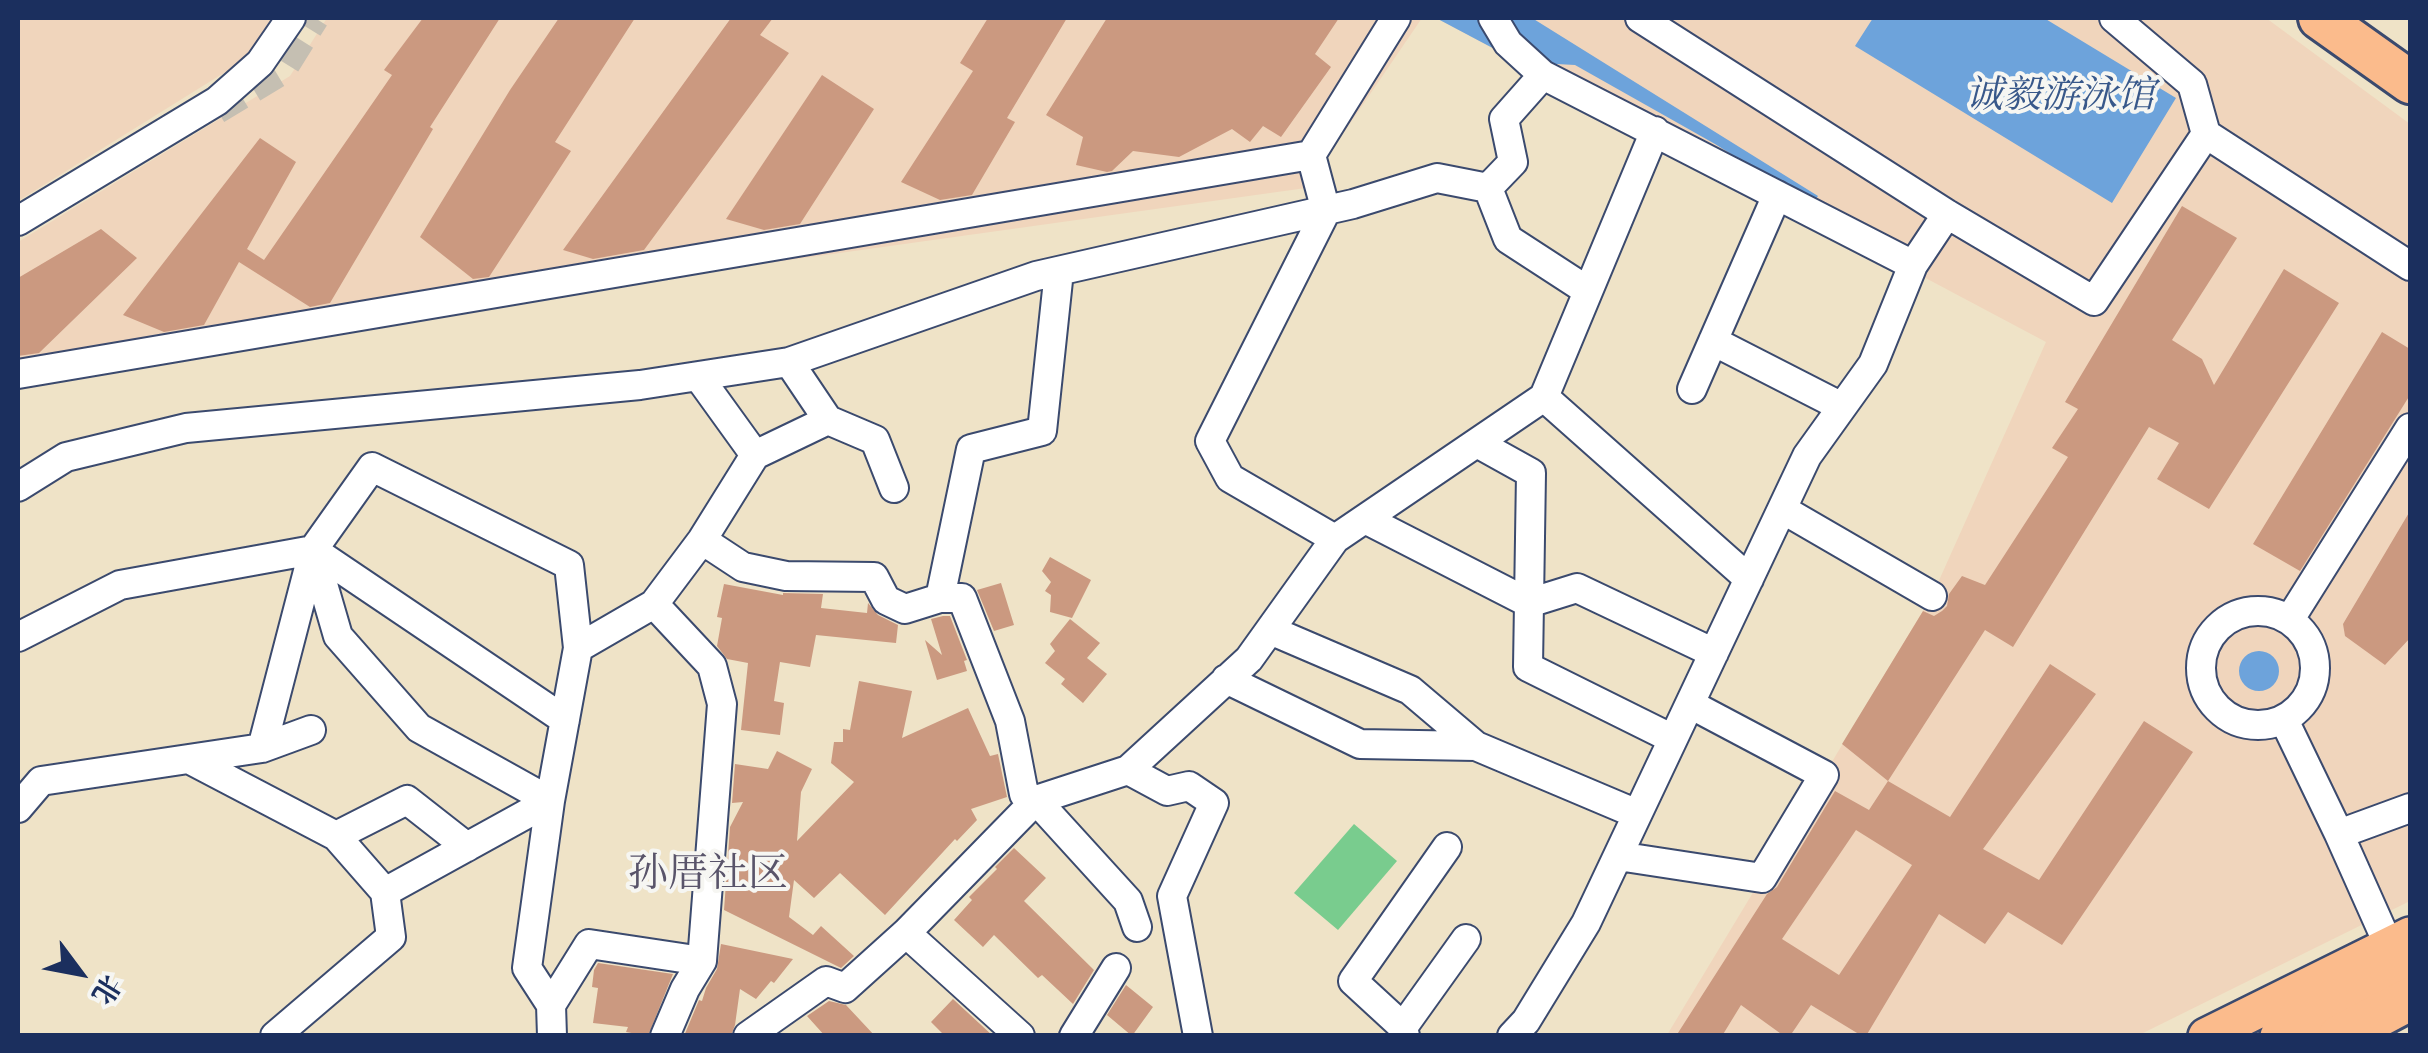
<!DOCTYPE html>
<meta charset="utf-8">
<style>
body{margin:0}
#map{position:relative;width:2428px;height:1053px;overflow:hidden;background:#efe3c7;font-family:"IM FELL Double Pica","Noto Serif SC",serif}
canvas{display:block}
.frame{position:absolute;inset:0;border:20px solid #1b2f5e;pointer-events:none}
.north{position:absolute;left:30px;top:923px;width:100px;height:100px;-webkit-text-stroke:8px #f6f6f2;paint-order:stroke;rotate:122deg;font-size:28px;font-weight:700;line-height:40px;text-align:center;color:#1b2f5e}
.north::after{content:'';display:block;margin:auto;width:35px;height:45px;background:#1b2f5e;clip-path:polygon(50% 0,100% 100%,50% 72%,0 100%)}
</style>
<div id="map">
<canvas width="2428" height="1053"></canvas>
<div class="frame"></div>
<div class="north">北</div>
</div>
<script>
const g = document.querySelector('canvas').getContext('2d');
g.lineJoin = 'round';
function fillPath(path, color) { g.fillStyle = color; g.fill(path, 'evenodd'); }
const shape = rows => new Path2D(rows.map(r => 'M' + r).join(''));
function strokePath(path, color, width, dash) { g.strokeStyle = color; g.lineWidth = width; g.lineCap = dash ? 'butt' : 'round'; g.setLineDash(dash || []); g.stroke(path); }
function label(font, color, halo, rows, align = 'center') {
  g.font = font + ' "IM FELL Double Pica","Noto Serif SC",serif'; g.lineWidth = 8; g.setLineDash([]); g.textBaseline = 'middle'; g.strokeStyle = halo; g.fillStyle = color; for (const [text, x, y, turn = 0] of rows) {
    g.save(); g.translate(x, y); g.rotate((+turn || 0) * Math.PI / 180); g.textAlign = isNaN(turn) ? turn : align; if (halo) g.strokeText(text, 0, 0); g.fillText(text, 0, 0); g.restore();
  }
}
fillPath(shape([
 [18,18,275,18,251,56,18,201],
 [327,18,1422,18,1306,188,194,343,18,382,18,242,290,76],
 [1436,18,2266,18,2410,124,2410,901,2139,1035,1667,1035,1932,596,2046,342]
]), '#f0d5bc');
fillPath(shape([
 [1354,824,1397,861,1338,930,1294,893]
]), '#79cc8e');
fillPath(shape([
 [1436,18,1532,18,1818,196,1812,205,1715,144,1575,65,1519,62],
 [1873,18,2044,18,2176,98,2112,203,1855,46],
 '2239 671a20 20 0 1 1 40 0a20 20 0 1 1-40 0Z'
]), '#6da3db');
fillPath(shape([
 [423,18,500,18,430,127,433,129,330,303,310,307,239,262,204,325,164,332,123,315,260,138,296,162,247,249,264,260,392,75,384,70],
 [559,18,635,18,555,142,571,151,489,277,473,279,420,237,510,90],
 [731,18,773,18,760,35,789,53,644,250,593,259,563,250],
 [988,18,1067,18,1007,118,1015,122,972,195,940,200,901,182,973,71,960,63],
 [1107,18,1339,18,1315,54,1331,67,1281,137,1263,126,1250,142,1232,129,1179,157,1133,151,1112,171,1107,172,1076,165,1083,137,1046,115],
 [822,75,874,109,800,224,764,230,726,219],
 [2182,206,2237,238,2172,340,2202,359,2214,385,2284,269,2339,303,2209,509,2157,479,2179,443,2149,427,2013,647,1985,630,1888,781,1842,744,1923,611,1934,616,1942,611,1947,606,1949,594,1962,576,1985,585,2068,457,2052,448,2078,409,2065,402],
 [101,229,137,258,39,353,18,356,18,278],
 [2382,332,2410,349,2410,395,2300,571,2253,544],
 [2410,511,2410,638,2385,665,2345,636,2343,624],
 [1050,557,1091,580,1072,618,1050,612,1051,595,1045,591,1051,582,1042,571],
 [1001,583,1014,625,994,631,977,590],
 [724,584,783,595,783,593,823,594,821,608,867,613,868,603,878,615,898,625,896,643,816,635,810,667,780,662,774,701,784,703,780,735,741,730,748,663,727,659,717,646,722,618,717,617],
 [943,616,950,616,967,660,964,661,967,671,937,680,925,640,942,655,931,619],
 [1070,619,1100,643,1087,658,1107,674,1083,703,1061,684,1065,679,1045,663,1055,651,1050,644],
 [2050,664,2096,694,1983,849,2039,880,2144,721,2193,752,2062,945,2008,912,1985,944,1939,914,1866,1036,1862,1036,1811,1005,1790,1036,1784,1036,1741,1005,1722,1036,1676,1036,1767,894,1777,887,1835,791,1869,810,1888,781,1950,817],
 [1856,830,1912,865,1839,975,1782,939],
 [859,681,912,691,902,738,968,708,990,756,998,754,1007,797,971,809,977,820,957,841,955,839,885,915,840,873,814,898,794,880,789,917,813,935,821,926,854,956,841,968,724,910,730,827,743,802,732,803,735,764,768,769,777,751,812,769,801,792,797,841,854,782,831,763,834,742,843,742,843,729,850,730],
 [1014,848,1046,878,1024,901,1094,970,1073,1004,1042,975,1038,978,994,935,983,947,954,920,972,900,969,897,997,869,995,867],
 [721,944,793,959,774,983,771,981,756,999,740,989,735,1025,731,1036,684,1036,699,1000,702,1001,706,988,717,969],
 [598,963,673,974,648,1036,626,1032,628,1027,593,1023,598,988,592,987,594,970],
 [1126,985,1153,1007,1132,1036,1107,1015],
 [953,999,993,1036,945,1036,931,1022],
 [829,1001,846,1005,875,1036,825,1036,807,1016]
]), '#cb9980');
strokePath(shape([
 [217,110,282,71,315,18]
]), '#c5bfb2', 28, [28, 14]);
const minor = shape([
 [1493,18,1508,43,1543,75],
 [1640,18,1947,214,2094,301,2206,134],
 [2114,18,2192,84,2206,134,2410,266],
 [1311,155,1326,211,1210,441,1230,478,1335,539],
 [1488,188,1508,239,1588,291],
 [18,221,217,101,260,63,291,18],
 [1713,341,1842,407],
 [789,362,828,420,875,440,894,488],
 [18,374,1311,155,1396,18],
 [698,376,755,455],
 [1692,389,1777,195],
 [1544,397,1749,579],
 [1477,443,1531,473,1528,667,1673,739],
 [18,487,66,457,186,428,640,385,789,362,1036,276,1353,204,1437,178,1488,188,1513,162,1504,119,1543,75,1913,265],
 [1782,509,1932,596],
 [1365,519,1529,603,1577,588,1714,653],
 [702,540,743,567,786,576,874,577,886,600,905,609,940,598,962,598,1010,721,1024,794,1036,800,1128,901,1137,927],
 [313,550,338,636,419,728,550,801],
 [313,550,565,720],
 [940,598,971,449,1042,431,1059,271],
 [654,604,712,666,722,704,702,961,685,989,665,1036],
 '2201 668a57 57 0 1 1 114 0a57 57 0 1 1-114 0Z',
 [2290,619,2410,428],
 [1270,630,1410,690,1476,746,1637,814],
 [18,637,120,585,313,550,372,467,569,565,578,648,550,801,527,968,551,1005,552,1036],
 [578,648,654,604,702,540,755,455,828,420],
 [1226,679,1360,744,1476,746],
 [2284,720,2339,834],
 [262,748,313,552],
 [189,759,336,836,385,892,391,937,275,1036],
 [1128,770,1167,791,1189,786,1214,803,1172,896,1198,1036],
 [18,808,41,781,262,748,311,730],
 [336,836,407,800,467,847],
 [1618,856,1762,878,1824,775,1690,704],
 [385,892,550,801],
 [906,933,1020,1036],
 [2389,946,2339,834,2410,808],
 [551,1005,589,944,702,961],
 [1403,1027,1466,939],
 [748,1036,826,981,845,988,906,933,1036,800,1128,770,1249,659,1335,539,1544,397,1655,131],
 [1074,1036,1116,968],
 [1405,1036,1403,1027,1353,981,1447,847],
 [1512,1036,1526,1021,1586,923,1807,456,1873,364,1913,265,1947,214]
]);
const major = shape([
 [2206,1036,2410,935],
 [2278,1036,2410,970]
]);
const highway = shape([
 [2320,18,2410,82],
 [2340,1036,2410,999]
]);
strokePath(minor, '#3b4a6e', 32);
strokePath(major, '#3b4a6e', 40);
strokePath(highway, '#3b4a6e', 48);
strokePath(minor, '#fff', 28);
strokePath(major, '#fbbb8c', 35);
strokePath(highway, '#fbbb8c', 42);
label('italic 38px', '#38588a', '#f6f6f2', [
 ["诚毅游泳馆",2060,99]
]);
label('40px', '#59546a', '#f6f6f2', [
 ["孙厝社区",708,877]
]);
</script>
